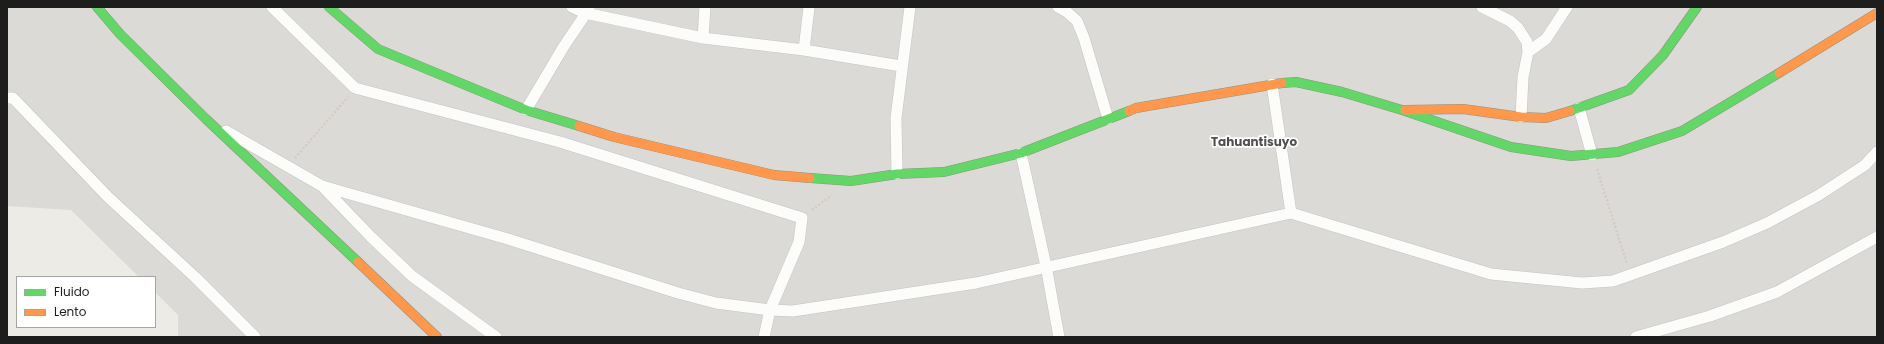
<!DOCTYPE html>
<style>
body{margin:0}
#map{position:relative;width:1884px;height:344px;overflow:hidden;background:#ecebe6;font-family:Poppins,sans-serif}
canvas{display:block}
.frame{position:absolute;inset:0;border:8px solid #1d1d1d;pointer-events:none}
.legend{position:absolute;left:16px;top:276px;width:140px;height:52px;box-sizing:border-box;background:#fff;border:1px solid #a5a5a5;margin:0;padding:5px 7px;list-style:none;font-size:12px;color:#1d1d1d}
.legend li{display:flex;align-items:center;gap:8px;height:20px}
.legend b{width:20px;border:1px solid #a5a5a5}
</style>
<div id="map">
<canvas width="1884" height="344"></canvas>
<div class="frame"></div>
<ul class="legend">
<li><b style="height:5px;background:#63d668"></b>Fluido</li>
<li><b style="height:5px;background:#ff974d"></b>Lento</li>
</ul>
</div>
<script>
const g = document.querySelector('canvas').getContext('2d');
g.lineJoin = 'round';
function fillPath(path, color) { g.fillStyle = color; g.fill(path, 'evenodd'); }
const shape = rows => new Path2D(rows.map(r => 'M' + r).join(''));
function strokePath(path, color, width, dash) { g.strokeStyle = color; g.lineWidth = width; g.lineCap = dash ? 'butt' : 'round'; g.setLineDash(dash || []); g.stroke(path); }
function label(font, color, halo, rows, align = 'center') {
  g.font = font + ' Poppins,sans-serif'; g.lineWidth = 3.5; g.setLineDash([]); g.textBaseline = 'middle'; g.strokeStyle = halo; g.fillStyle = color; for (const [text, x, y, turn = 0] of rows) {
    g.save(); g.translate(x, y); g.rotate((+turn || 0) * Math.PI / 180); g.textAlign = isNaN(turn) ? turn : align; if (halo) g.strokeText(text, 0, 0); g.fillText(text, 0, 0); g.restore();
  }
}
fillPath(shape([
 [7,7,1877,7,1877,337,178,337,178,315,155,292,155,277,139,277,71,210,7,206]
]), '#dbdad7');
const street = shape([
 [272,7,355,88,560,142,802,218,799,242,770,310,764,337],
 [572,7,585,13,703,38,804,50,901,66],
 [1058,7,1067,12,1077,21,1084,38,1108,119],
 [1482,7,1510,21,1518,28,1527,42,1528,52,1523,77,1521,117],
 [703,38,705,7],
 [804,50,809,7],
 [1528,52,1546,39,1567,7],
 [1272,84,1291,213],
 [7,98,13,98,108,197,196,278,255,337],
 [1579,108,1592,155],
 [526,110,564,46,589,9],
 [226,131,322,186,508,239,678,293,716,303,770,310,793,311,976,283,1291,213,1491,274,1582,283,1613,281,1723,242,1767,223,1819,195,1865,165,1877,152],
 [1021,153,1046,266,1059,337],
 [897,174,896,118,910,7],
 [323,187,371,237,412,276,496,337],
 [1636,337,1710,316,1777,292,1877,237]
]);
const fast = shape([
 [97,7,120,34,206,119,358,262],
 [329,7,378,49,526,110,579,126],
 [1282,83,1296,82,1342,92,1402,110,1511,147,1571,156,1618,152,1682,131,1779,73],
 [1570,111,1629,90,1663,55,1697,7],
 [810,178,851,181,897,174,944,172,1021,153,1129,111]
]);
const slow = shape([
 [1779,73,1877,13],
 [1405,110,1463,109,1521,117,1546,118,1570,111],
 [1129,111,1136,108,1282,83],
 [579,126,614,137,774,175,810,178],
 [358,262,437,337]
]);
strokePath(street, '#c4c4c2', 12);
strokePath(fast, '#91957f', 10);
strokePath(slow, '#91957f', 10);
strokePath(shape([
 [295,158,348,97],
 [1597,169,1627,264],
 [812,210,832,195]
]), '#d5cac6', 2.5, [2, 2]);
strokePath(street, '#fcfcfb', 11);
strokePath(fast, '#63d668', 9);
strokePath(slow, '#ff974d', 9);
label('bold 12px', '#505050', '#fff', [
 ["Tahuantisuyo",1254,143]
]);
</script>
